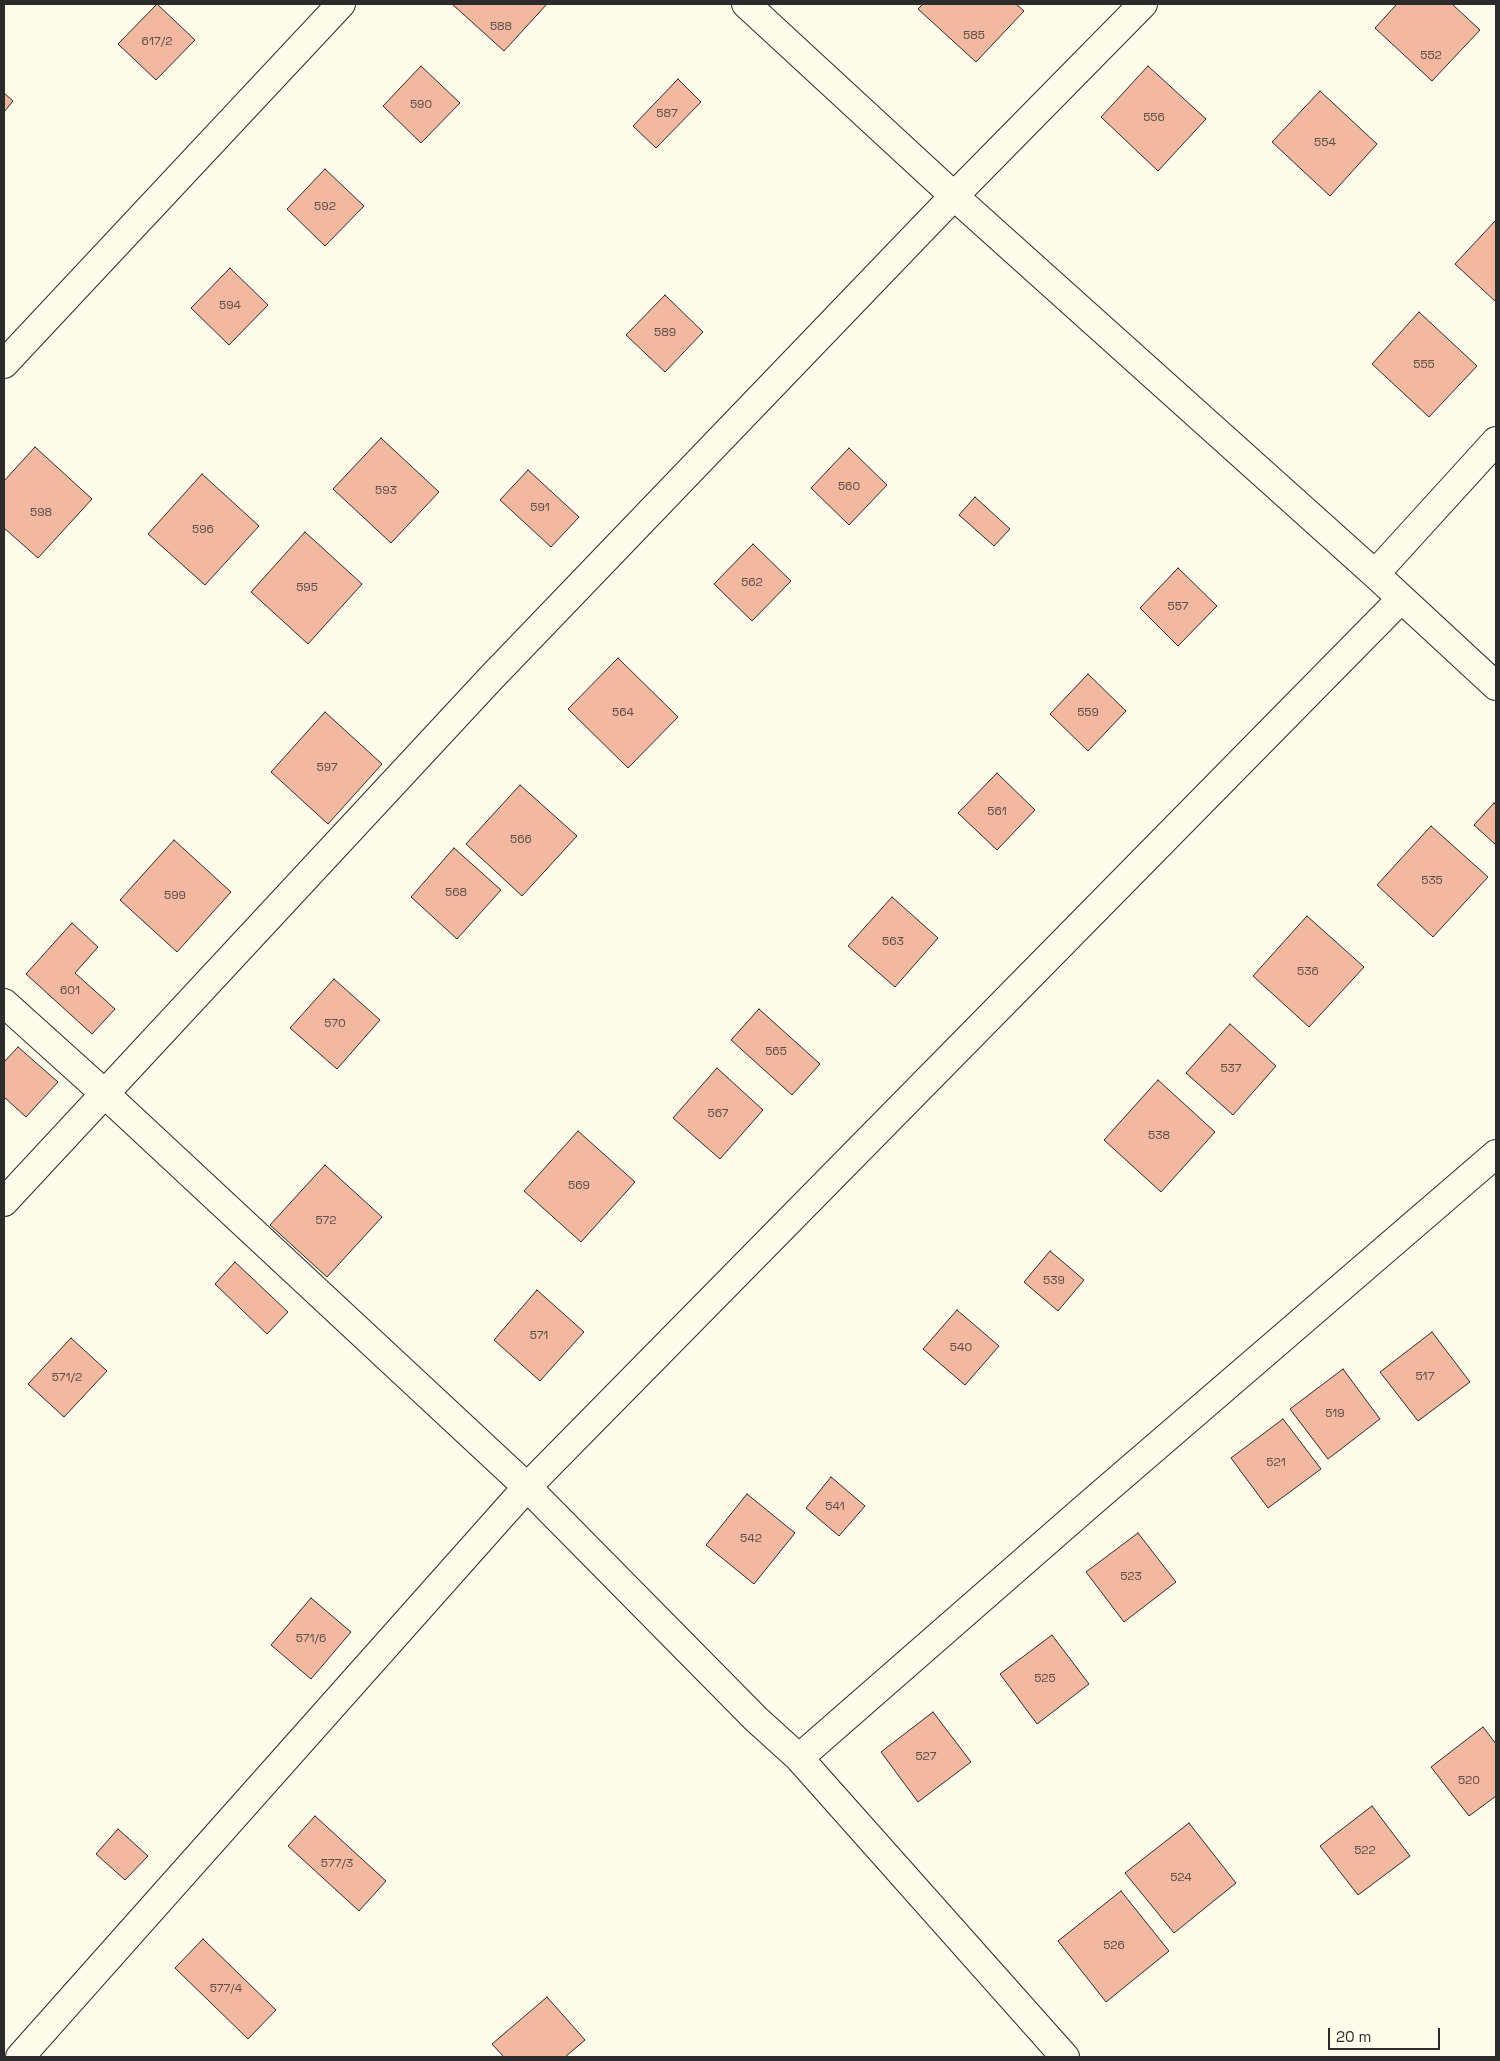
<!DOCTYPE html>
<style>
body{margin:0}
#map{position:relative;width:1500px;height:2061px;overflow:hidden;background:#fdfbea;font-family:"Space Grotesk",sans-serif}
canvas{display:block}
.frame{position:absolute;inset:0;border:5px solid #2b2b2b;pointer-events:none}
.scale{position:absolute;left:1328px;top:2028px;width:112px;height:22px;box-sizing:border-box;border:2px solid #2b2b2b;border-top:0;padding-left:6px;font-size:15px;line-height:18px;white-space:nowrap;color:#2b2b2b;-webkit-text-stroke:4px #fdfbea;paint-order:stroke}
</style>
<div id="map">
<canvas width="1500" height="2061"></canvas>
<div class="frame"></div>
<div class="scale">20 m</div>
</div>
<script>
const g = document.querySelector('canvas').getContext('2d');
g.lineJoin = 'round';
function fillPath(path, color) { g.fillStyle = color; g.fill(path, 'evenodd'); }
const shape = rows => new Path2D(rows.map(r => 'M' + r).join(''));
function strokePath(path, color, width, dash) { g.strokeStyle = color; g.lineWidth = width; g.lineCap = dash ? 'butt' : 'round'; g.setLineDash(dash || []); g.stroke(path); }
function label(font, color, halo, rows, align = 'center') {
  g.font = font + ' "Space Grotesk",sans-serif'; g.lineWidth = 4; g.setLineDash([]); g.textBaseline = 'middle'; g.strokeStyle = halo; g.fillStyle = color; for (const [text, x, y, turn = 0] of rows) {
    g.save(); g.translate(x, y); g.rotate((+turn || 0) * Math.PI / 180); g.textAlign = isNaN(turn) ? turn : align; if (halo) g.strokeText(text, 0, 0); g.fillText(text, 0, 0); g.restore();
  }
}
const building = shape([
 [157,4,195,40,156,80,118,44,157,4],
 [452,4,547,4,504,51,452,4],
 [923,4,1016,4,1024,11,976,62,918,9,923,4],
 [1397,4,1452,4,1480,30,1432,81,1375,28,1397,4],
 [421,66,460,103,421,143,383,106,421,66],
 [1148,66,1206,119,1158,171,1101,117,1148,66],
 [678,79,701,102,656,148,633,126,678,79],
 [1320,91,1377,144,1330,196,1272,142,1320,91],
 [4,93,13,101,4,112,4,93],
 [325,169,364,206,325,246,287,209,325,169],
 [1496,220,1496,302,1455,264,1496,220],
 [230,268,268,305,229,345,191,308,230,268],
 [665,295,703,332,665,372,626,335,665,295],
 [1419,312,1477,366,1429,417,1372,364,1419,312],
 [381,438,439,492,391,543,333,489,381,438],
 [35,447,92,499,38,558,4,528,4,481,35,447],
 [849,448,887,485,849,525,811,488,849,448],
 [528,470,579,517,551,547,500,500,528,470],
 [202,474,259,526,205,585,148,534,202,474],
 [975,497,1010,529,994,546,959,515,975,497],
 [305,532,362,584,308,644,251,592,305,532],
 [753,544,791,581,752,621,714,584,753,544],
 [1178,568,1217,606,1178,646,1140,608,1178,568],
 [618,658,678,717,628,768,568,709,618,658],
 [1088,674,1126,711,1088,751,1050,714,1088,674],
 [325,712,382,764,328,824,271,772,325,712],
 [997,773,1035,810,997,850,958,813,997,773],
 [520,785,577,836,522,896,466,844,520,785],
 [1494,803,1496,805,1496,845,1474,825,1494,803],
 [1431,826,1488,877,1433,937,1377,885,1431,826],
 [174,840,231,892,177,952,120,900,174,840],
 [454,848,501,890,457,939,411,897,454,848],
 [892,897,938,938,895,987,848,946,892,897],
 [1307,916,1364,967,1309,1027,1253,976,1307,916],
 [72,923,98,947,75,973,115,1009,92,1034,26,974,72,923],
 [334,979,380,1020,337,1069,290,1028,334,979],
 [759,1009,820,1064,792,1095,731,1040,759,1009],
 [1230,1024,1276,1066,1233,1115,1186,1073,1230,1024],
 [18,1047,58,1082,26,1117,4,1097,4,1062,18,1047],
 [717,1068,763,1110,720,1159,673,1118,717,1068],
 [1158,1080,1215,1132,1161,1192,1104,1140,1158,1080],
 [578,1131,635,1182,581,1242,524,1191,578,1131],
 [325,1165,382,1217,327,1277,270,1225,325,1165],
 [1050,1251,1084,1280,1058,1311,1024,1282,1050,1251],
 [235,1262,288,1312,267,1334,215,1284,235,1262],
 [537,1290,584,1332,540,1381,494,1340,537,1290],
 [957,1310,999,1346,965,1385,923,1349,957,1310],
 [1432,1332,1470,1382,1418,1421,1380,1372,1432,1332],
 [71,1338,107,1371,64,1417,28,1384,71,1338],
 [1343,1369,1380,1419,1328,1459,1290,1409,1343,1369],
 [1283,1419,1321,1469,1268,1508,1231,1458,1283,1419],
 [831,1477,865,1506,839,1536,806,1508,831,1477],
 [747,1494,795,1533,754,1584,706,1545,747,1494],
 [1138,1533,1176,1582,1124,1622,1086,1572,1138,1533],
 [311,1598,351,1632,311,1679,271,1645,311,1598],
 [1052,1635,1089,1684,1037,1724,1000,1674,1052,1635],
 [933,1712,971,1762,918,1802,881,1752,933,1712],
 [1483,1727,1496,1744,1496,1796,1469,1816,1431,1767,1483,1727],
 [1372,1806,1410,1856,1358,1895,1320,1846,1372,1806],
 [315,1816,386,1881,359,1911,288,1846,315,1816],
 [1189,1823,1236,1883,1174,1933,1125,1873,1189,1823],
 [118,1829,148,1856,125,1880,96,1854,118,1829],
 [1121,1891,1169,1951,1106,2002,1058,1941,1121,1891],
 [203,1939,276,2010,248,2039,175,1968,203,1939],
 [547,1997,585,2040,565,2057,504,2057,492,2044,547,1997]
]);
fillPath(building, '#f2b8a0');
strokePath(building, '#2b2b2b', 1);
const street = shape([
 [746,4,954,196,1375,574,1496,686],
 [4,364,341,4],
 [1375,574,1496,441],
 [4,1003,105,1094,527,1487,756,1719,799,1758,1065,2057],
 [4,1202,491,678,954,196,1143,4],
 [799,1758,1092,1502,1496,1154],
 [20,2057,527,1487,1401,599]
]);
strokePath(street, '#2b2b2b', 30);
strokePath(street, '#fdfbea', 28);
label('12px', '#5d4e48', null, [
 ["588",501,27],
 ["585",974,36],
 ["617/2",157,42],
 ["552",1431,56],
 ["590",421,105],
 ["587",667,114],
 ["556",1154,118],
 ["554",1325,143],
 ["592",325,207],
 ["594",230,306],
 ["589",665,333],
 ["555",1424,365],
 ["560",849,487],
 ["593",386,491],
 ["591",540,508],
 ["598",41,513],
 ["596",203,530],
 ["562",752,583],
 ["595",307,588],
 ["557",1178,607],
 ["564",623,713],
 ["559",1088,713],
 ["597",327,768],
 ["561",997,812],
 ["566",521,840],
 ["535",1432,881],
 ["568",456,893],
 ["599",175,896],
 ["563",893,942],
 ["536",1308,972],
 ["601",70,991],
 ["570",335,1024],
 ["565",776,1052],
 ["537",1231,1069],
 ["567",718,1114],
 ["538",1159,1136],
 ["569",579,1186],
 ["572",326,1221],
 ["539",1054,1281],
 ["571",539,1336],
 ["540",961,1348],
 ["517",1425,1377],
 ["571/2",67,1378],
 ["519",1335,1414],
 ["521",1276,1463],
 ["541",835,1507],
 ["542",751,1539],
 ["523",1131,1577],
 ["571/6",311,1639],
 ["525",1045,1679],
 ["527",926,1757],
 ["520",1469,1781],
 ["522",1365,1851],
 ["577/3",337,1864],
 ["524",1181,1878],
 ["526",1114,1946],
 ["577/4",226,1989]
]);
</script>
